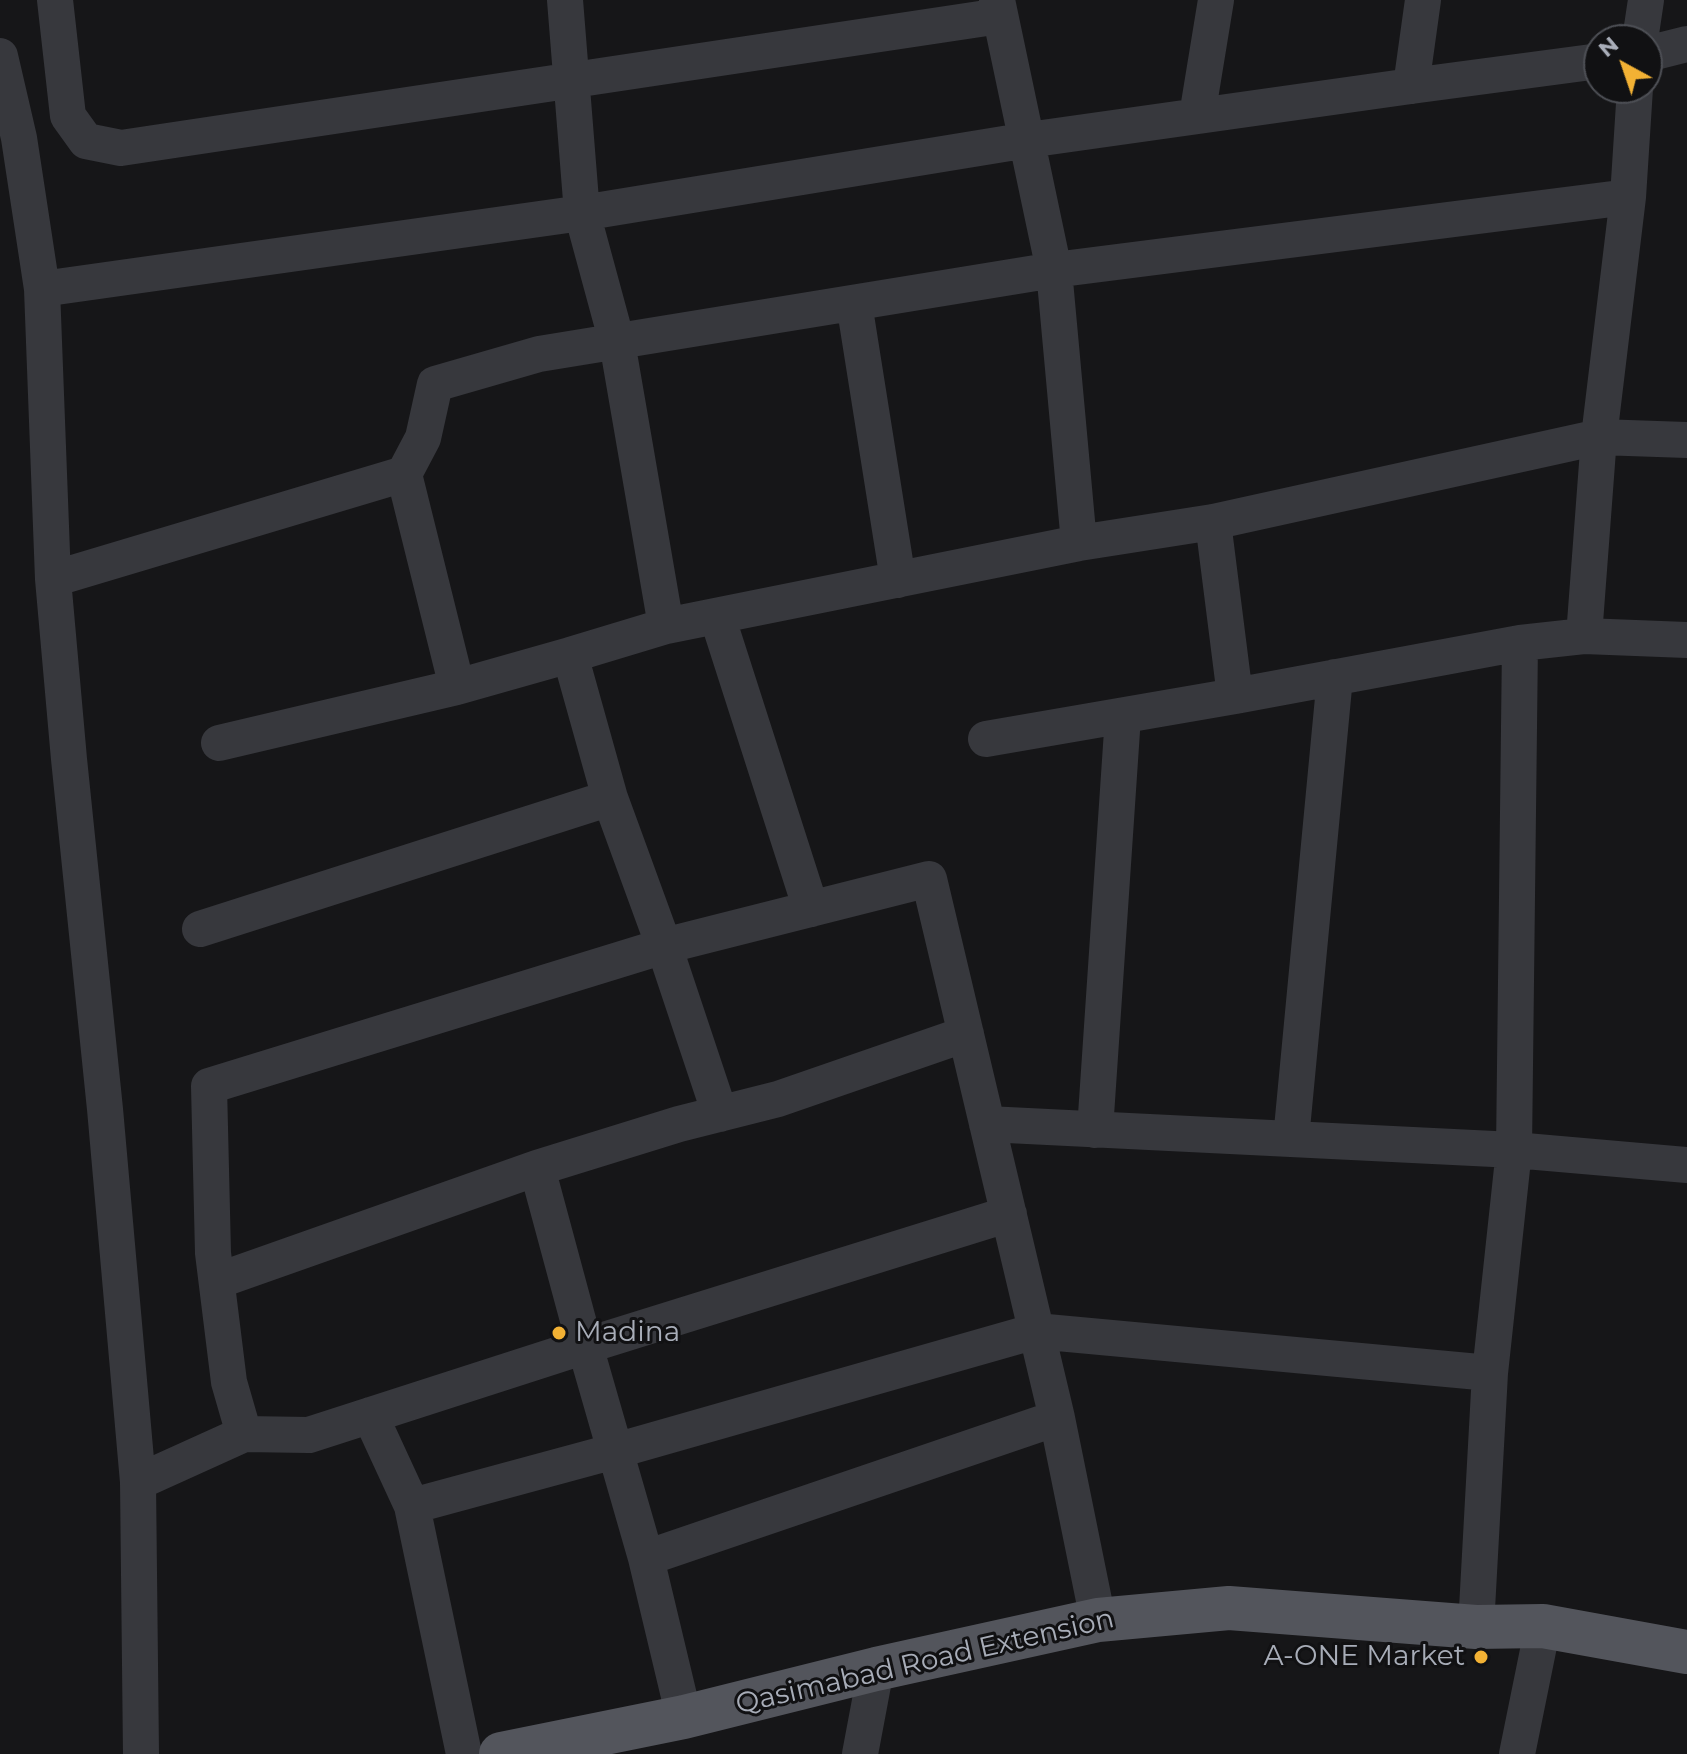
<!DOCTYPE html>
<style>
body{margin:0}
#map{position:relative;width:1687px;height:1754px;overflow:hidden;background:#161618;font-family:Montserrat,sans-serif}
canvas{display:block}
.north{position:absolute;left:1583px;top:24px;width:80px;height:80px;box-sizing:border-box;background:#111113;border:2px solid #4d4f55;border-radius:50%;rotate:320deg;font-size:22px;font-weight:700;line-height:32px;text-align:center;color:#a8adb8}
.north::after{content:'';display:block;margin:auto;width:28px;height:36px;background:#f2b134;clip-path:polygon(50% 0,100% 100%,50% 72%,0 100%)}
</style>
<div id="map">
<canvas width="1687" height="1754"></canvas>
<div class="north">N</div>
</div>
<script>
const g = document.querySelector('canvas').getContext('2d');
g.lineJoin = 'round';
const shape = rows => new Path2D(rows.map(r => 'M' + r).join(''));
function strokePath(path, color, width, dash) { g.strokeStyle = color; g.lineWidth = width; g.lineCap = dash ? 'butt' : 'round'; g.setLineDash(dash || []); g.stroke(path); }
function label(font, color, halo, rows, align = 'center') {
  g.font = font + ' Montserrat,sans-serif'; g.lineWidth = 6; g.setLineDash([]); g.textBaseline = 'middle'; g.strokeStyle = halo; g.fillStyle = color; for (const [text, x, y, turn = 0] of rows) {
    g.save(); g.translate(x, y); g.rotate((+turn || 0) * Math.PI / 180); g.textAlign = isNaN(turn) ? turn : align; if (halo) g.strokeText(text, 0, 0); g.fillText(text, 0, 0); g.restore();
  }
}
strokePath(shape([
 [55,0,68,116,86,141,121,148,1000,16],
 [565,0,582,213,617,342,666,626,1079,543,1213,522,1599,437,1687,440],
 [997,0,1054,270,1628,197],
 [1640,40,1646,0],
 [1647,54,1687,44],
 [0,56,19,138,42,289,53,579,69,759,105,1109,138,1482,141,1754],
 [1411,86,1423,0],
 [1197,116,1216,0],
 [42,289,582,213,1028,140,1411,86,1599,61],
 [854,303,898,580],
 [1213,522,1235,696,1520,643,1584,636,1687,640],
 [53,579,404,474],
 [717,616,811,909],
 [1584,636,1599,437,1628,197,1635,88],
 [570,655,666,626],
 [986,739,1235,696],
 [219,743,457,687],
 [200,929,610,798],
 [720,1114,664,946,610,798,570,655,457,687,404,474,423,438,435,384,539,354,1054,270,1079,543],
 [987,1124,1514,1150,1687,1165],
 [1095,1130,1123,716],
 [1291,1139,1335,677],
 [217,1281,537,1168],
 [370,1415,412,1506,464,1754],
 [244,1434,309,1435,585,1346,1009,1214],
 [138,1482,244,1434,229,1382,213,1253,209,1086,664,946,929,879,1057,1418,1098,1620],
 [412,1506,615,1451,1036,1331,1490,1373],
 [646,1558,1057,1418],
 [1476,1627,1490,1373,1514,1150,1520,643],
 [684,1717,646,1558,585,1346,537,1168,679,1124,778,1099,966,1034],
 [860,1754,876,1669],
 [1517,1754,1543,1626]
]), '#37383d', 36);
strokePath(shape([
 [501,1754,684,1717,876,1669,1098,1620,1229,1608,1476,1627,1543,1626,1687,1652]
]), '#53555c', 44);
for (const [x, y, r, color] of [
 [559,1333,8,"#f2b134"],
 [1481,1657,8,"#f2b134"]
]) { const dot = new Path2D(); dot.arc(x, y, r, 0, 2 * Math.PI); g.fillStyle = color; g.fill(dot); strokePath(dot, '#111113', 3); }
label('28px', '#a8adb8', '#111113', [
 ["Madina",575,1333],
 ["A-ONE Market",1465,1657,"right"]
], 'left');
label('28px', '#a8adb8', '#111113', [
 ["Qasimabad Road Extension",925,1662,-13]
]);
</script>
